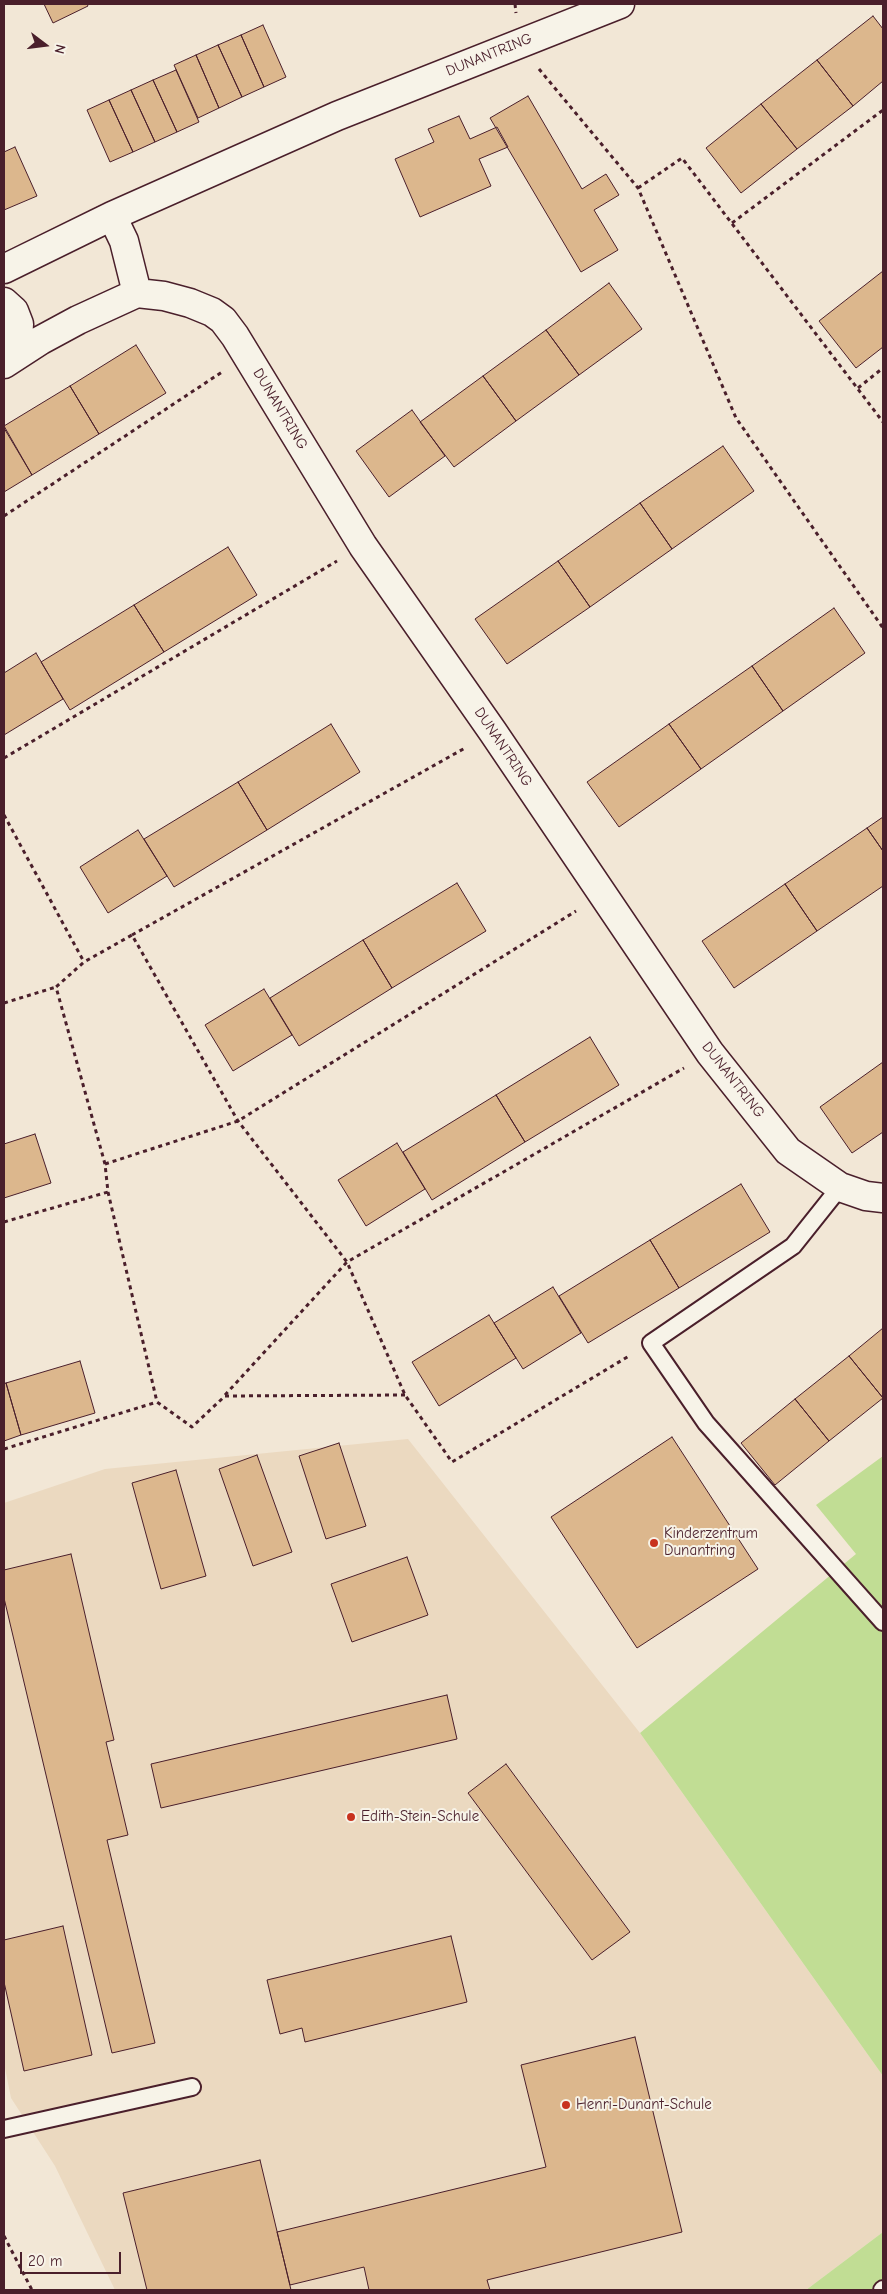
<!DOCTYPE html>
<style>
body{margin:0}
#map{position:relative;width:887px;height:2294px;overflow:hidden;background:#f2e7d6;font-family:"Comic Neue",sans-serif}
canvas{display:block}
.frame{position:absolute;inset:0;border:5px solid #4a1f2b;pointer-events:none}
.north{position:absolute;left:20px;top:20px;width:50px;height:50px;-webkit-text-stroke:4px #f7f3e8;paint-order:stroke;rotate:105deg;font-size:14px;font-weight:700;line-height:20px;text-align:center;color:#4a1f2b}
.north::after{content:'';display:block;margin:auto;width:18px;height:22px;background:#4a1f2b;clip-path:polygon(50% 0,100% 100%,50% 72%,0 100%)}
.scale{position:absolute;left:20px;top:2252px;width:101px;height:22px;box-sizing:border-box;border:2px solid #4a1f2b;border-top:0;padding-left:6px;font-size:15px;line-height:18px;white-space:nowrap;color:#4a1f2b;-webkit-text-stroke:4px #f7f3e8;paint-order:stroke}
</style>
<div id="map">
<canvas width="887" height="2294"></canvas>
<div class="frame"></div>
<div class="north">N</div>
<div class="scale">20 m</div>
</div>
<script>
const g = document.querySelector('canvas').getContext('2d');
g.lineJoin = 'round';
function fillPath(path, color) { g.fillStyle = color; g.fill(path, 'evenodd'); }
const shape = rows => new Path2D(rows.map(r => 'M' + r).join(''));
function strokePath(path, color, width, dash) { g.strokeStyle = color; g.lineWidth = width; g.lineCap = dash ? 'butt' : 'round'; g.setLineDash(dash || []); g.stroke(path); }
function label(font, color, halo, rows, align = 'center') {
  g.font = font + ' "Comic Neue",sans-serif'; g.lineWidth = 4; g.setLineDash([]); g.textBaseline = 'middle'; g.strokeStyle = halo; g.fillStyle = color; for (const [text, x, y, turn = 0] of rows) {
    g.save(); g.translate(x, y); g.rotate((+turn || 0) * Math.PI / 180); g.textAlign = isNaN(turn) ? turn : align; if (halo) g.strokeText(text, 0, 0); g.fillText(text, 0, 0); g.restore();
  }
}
fillPath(shape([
 [408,1439,640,1733,883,2076,883,2232,806,2290,115,2290,55,2166,11,2098,4,2063,4,1503,105,1469]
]), '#ebd9c0');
fillPath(shape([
 [883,1456,883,2076,640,1733,856,1554,816,1505],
 [883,2232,883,2290,806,2290]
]), '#c1dd94');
const building = shape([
 [44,4,87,4,88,6,53,23,44,4],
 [873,16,883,29,883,81,853,106,817,60,873,16],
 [263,25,286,77,264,87,241,35,263,25],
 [241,35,264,87,242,97,218,45,241,35],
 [218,45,242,97,219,108,196,55,218,45],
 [196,55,219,108,198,118,174,65,196,55],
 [817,60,853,106,797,149,761,104,817,60],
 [176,70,199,122,177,132,153,80,176,70],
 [153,80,177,132,155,142,131,90,153,80],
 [131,90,155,142,133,152,109,100,131,90],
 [528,96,582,189,606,174,619,195,594,210,618,250,581,272,490,118,528,96],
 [109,100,133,152,110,162,87,110,109,100],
 [761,104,797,149,741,193,706,148,761,104],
 [459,116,470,139,497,127,508,147,479,159,491,186,420,217,395,159,434,142,428,129,459,116],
 [15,147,37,196,4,210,4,152,15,147],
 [883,271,883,347,856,368,819,321,883,271],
 [609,283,642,329,579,375,546,330,609,283],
 [546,330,579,375,516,421,483,376,546,330],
 [136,345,166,393,99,434,70,386,136,345],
 [483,376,516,421,454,467,420,422,483,376],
 [70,386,99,434,32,475,4,426,70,386],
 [412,410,445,456,389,497,356,451,412,410],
 [4,428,32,475,4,492,4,428],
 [723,446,754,491,672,549,640,503,723,446],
 [640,503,672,549,590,607,558,561,640,503],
 [228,547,257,595,164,652,134,605,228,547],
 [558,561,590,607,507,664,475,619,558,561],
 [134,605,164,652,70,710,41,662,134,605],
 [834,608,865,653,783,711,752,666,834,608],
 [36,653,63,699,4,735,4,673,36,653],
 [752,666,783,711,701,769,669,724,752,666],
 [331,724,360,772,267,830,238,782,331,724],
 [669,724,701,769,619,827,587,782,669,724],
 [238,782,267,830,174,887,144,839,238,782],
 [883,817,883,851,867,828,883,817],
 [867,828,883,851,883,886,817,931,785,884,867,828],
 [138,830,167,876,108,913,80,867,138,830],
 [457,883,486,931,392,988,363,940,457,883],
 [785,884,817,931,734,988,702,941,785,884],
 [363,940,392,988,299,1046,270,998,363,940],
 [264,989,292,1035,233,1071,205,1025,264,989],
 [590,1037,619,1085,525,1142,496,1095,590,1037],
 [883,1062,883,1132,852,1153,820,1107,883,1062],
 [496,1095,525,1142,432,1200,403,1152,496,1095],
 [35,1134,51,1183,4,1198,4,1144,35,1134],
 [397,1143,425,1189,366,1226,338,1180,397,1143],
 [741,1184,770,1232,679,1288,650,1240,741,1184],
 [650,1240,679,1288,588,1343,559,1296,650,1240],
 [553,1287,581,1333,523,1369,494,1323,553,1287],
 [489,1315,516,1358,439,1406,412,1362,489,1315],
 [883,1328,883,1398,849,1356,883,1328],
 [849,1356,883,1398,829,1441,795,1399,849,1356],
 [80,1361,95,1413,21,1435,6,1383,80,1361],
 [6,1383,21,1435,4,1441,4,1384,6,1383],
 [795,1399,829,1441,775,1485,741,1443,795,1399],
 [672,1437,758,1569,637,1648,551,1517,672,1437],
 [339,1443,366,1526,326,1539,299,1456,339,1443],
 [257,1455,292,1552,253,1566,219,1469,257,1455],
 [176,1470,206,1576,161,1589,132,1483,176,1470],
 [71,1554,114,1740,106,1742,128,1835,107,1840,155,2043,112,2053,4,1598,4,1570,71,1554],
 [407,1557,428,1615,352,1642,331,1584,407,1557],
 [447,1695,457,1739,161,1808,151,1764,447,1695],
 [506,1764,630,1932,592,1960,468,1793,506,1764],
 [63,1926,92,2055,24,2071,4,1982,4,1940,63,1926],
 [451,1936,467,2002,305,2042,302,2028,280,2034,267,1980,451,1936],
 [635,2037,682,2232,487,2280,490,2290,369,2290,364,2267,290,2285,277,2232,546,2167,521,2065,635,2037],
 [260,2160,291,2290,147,2290,123,2193,260,2160]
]);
fillPath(building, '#dcb78d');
strokePath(building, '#4a1f2b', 1);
const lane = shape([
 [840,1187,793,1246,651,1343,706,1423,883,1622],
 [4,2129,192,2087],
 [882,2290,883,2289]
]);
const street = shape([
 [112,216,124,241,137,293],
 [4,269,112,216,337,116,620,4],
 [4,302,14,311,19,324,18,341,9,360],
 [4,364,41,340,78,320,137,293,164,296,190,303,212,312,223,320,235,336,363,546,493,732,710,1053,788,1151,840,1187,866,1196,883,1198]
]);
strokePath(lane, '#4a1f2b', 20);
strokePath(street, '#4a1f2b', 31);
strokePath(shape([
 [515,4,516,13],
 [539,69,638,188,736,418,883,628],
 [638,188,682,158,883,422],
 [732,223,883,110],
 [858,388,883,368],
 [4,516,222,372],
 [4,758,337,561],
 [4,815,84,962],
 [132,935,465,748],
 [4,1003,56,987],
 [105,1164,238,1121,576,911],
 [4,1222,108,1192],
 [225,1395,347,1262,684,1068],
 [405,1395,225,1396,192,1427,157,1402,108,1192,105,1164,56,987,84,962,132,935,238,1121,347,1262,405,1395,452,1462,629,1356],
 [4,1449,157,1402],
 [4,2236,32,2290]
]), '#4a1f2b', 3, [4, 4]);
strokePath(lane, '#f7f3e8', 16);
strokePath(street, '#f7f3e8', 28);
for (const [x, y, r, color] of [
 [654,1543,5,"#c8321e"],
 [351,1817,5,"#c8321e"],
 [566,2105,5,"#c8321e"]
]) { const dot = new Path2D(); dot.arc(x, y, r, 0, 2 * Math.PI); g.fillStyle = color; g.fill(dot); strokePath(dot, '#f7f3e8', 2); }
label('15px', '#4a1f2b', '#f7f3e8', [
 ["DUNANTRING",489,55,-22],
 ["DUNANTRING",280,409,59],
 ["DUNANTRING",503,747,56],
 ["DUNANTRING",733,1080,52]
]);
label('15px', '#4a1f2b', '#f7f3e8', [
 ["Kinderzentrum",664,1534],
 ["Dunantring",664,1551],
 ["Edith-Stein-Schule",361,1817],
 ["Henri-Dunant-Schule",576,2105]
], 'left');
</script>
